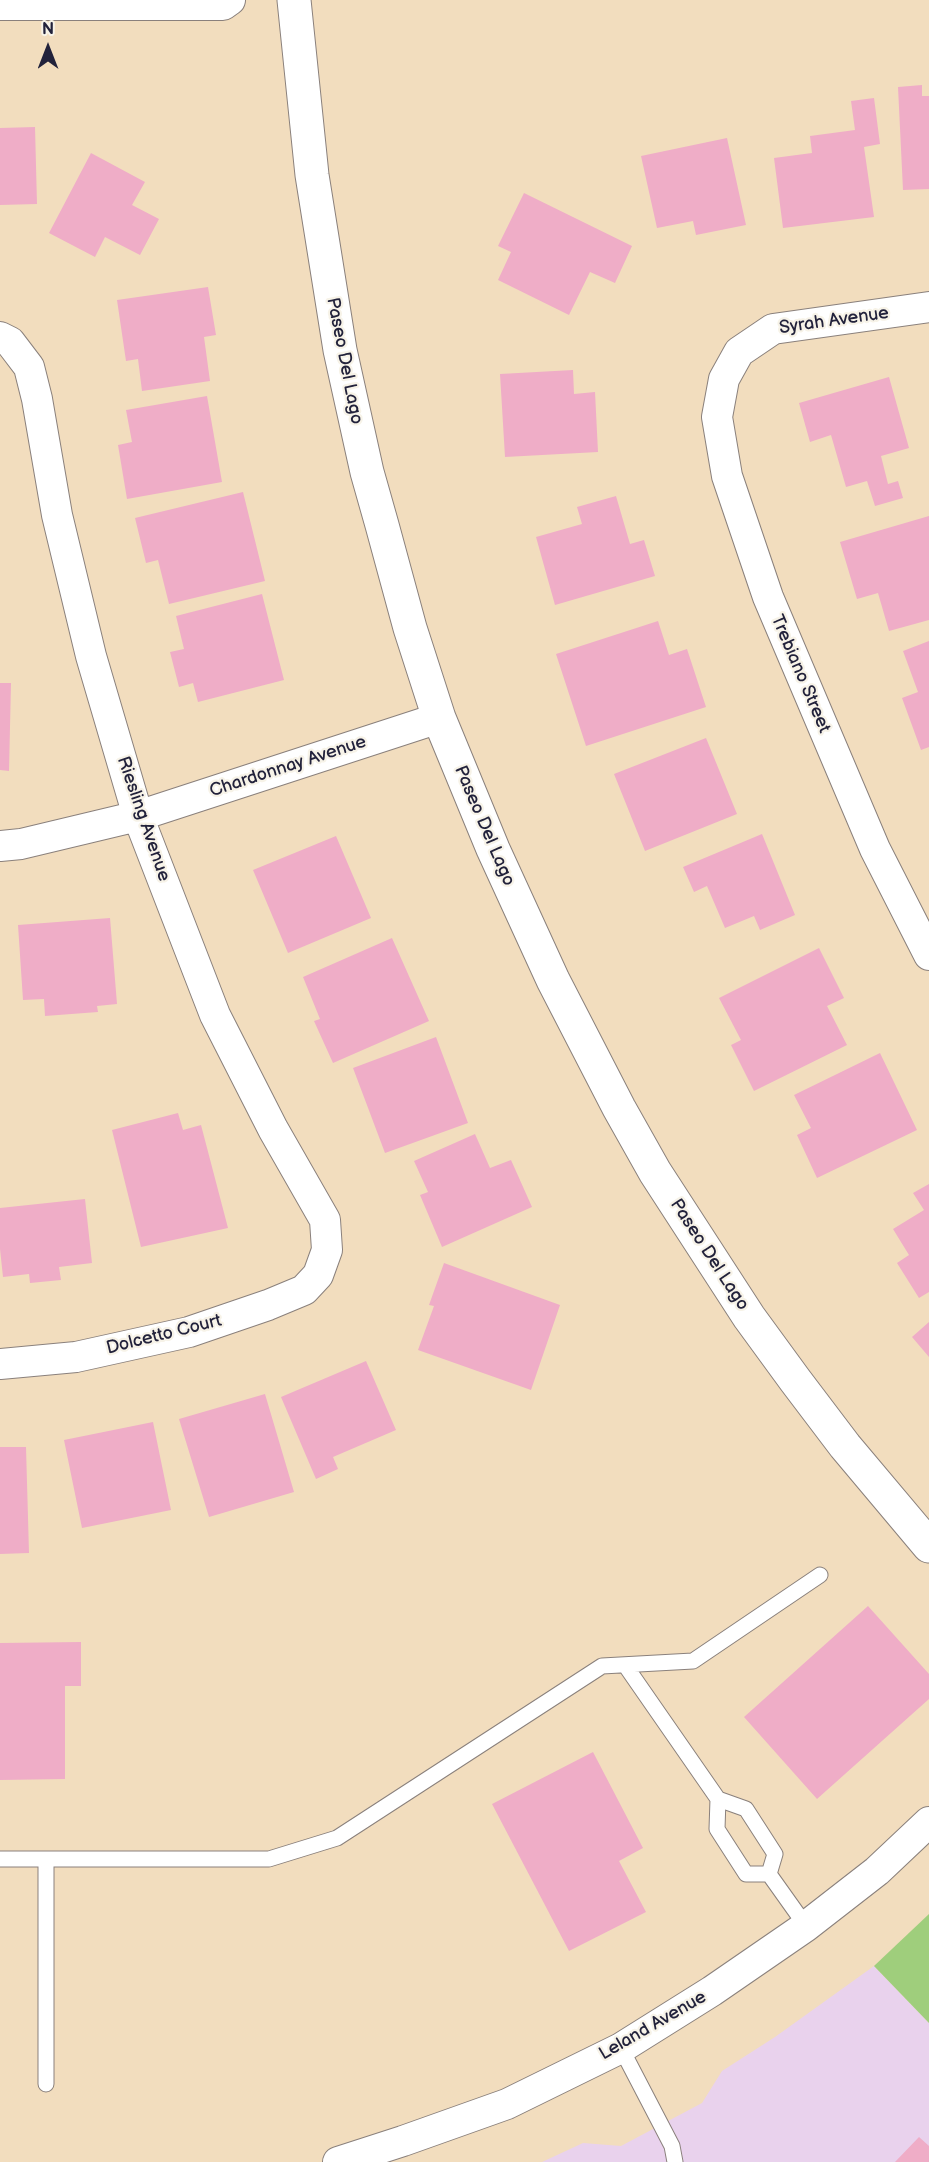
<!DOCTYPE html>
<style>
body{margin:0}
#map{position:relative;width:929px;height:2162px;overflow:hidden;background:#f2ddbe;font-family:"Balsamiq Sans",sans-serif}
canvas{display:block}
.north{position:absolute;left:18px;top:18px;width:60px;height:60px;-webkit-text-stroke:4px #f7f3e8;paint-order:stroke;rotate:0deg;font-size:16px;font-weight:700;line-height:24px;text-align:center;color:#22223b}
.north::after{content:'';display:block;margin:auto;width:21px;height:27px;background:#22223b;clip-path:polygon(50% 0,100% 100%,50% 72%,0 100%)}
</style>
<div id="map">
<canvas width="929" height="2162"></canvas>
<div class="north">N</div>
</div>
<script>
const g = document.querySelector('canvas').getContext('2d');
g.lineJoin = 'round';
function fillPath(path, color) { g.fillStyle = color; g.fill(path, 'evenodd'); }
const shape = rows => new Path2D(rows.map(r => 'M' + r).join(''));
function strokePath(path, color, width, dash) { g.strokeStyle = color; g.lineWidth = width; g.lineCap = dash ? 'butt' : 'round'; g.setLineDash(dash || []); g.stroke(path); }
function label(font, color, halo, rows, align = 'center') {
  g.font = font + ' "Balsamiq Sans",sans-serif'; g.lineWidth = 4.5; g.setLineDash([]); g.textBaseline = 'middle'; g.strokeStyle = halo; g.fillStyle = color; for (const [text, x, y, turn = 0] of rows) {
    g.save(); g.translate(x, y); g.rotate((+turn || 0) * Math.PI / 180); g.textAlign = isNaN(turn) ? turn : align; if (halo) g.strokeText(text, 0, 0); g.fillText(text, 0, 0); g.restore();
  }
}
fillPath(shape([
 [874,1966,929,2023,929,2162,542,2162,583,2143,621,2146,702,2103,722,2071,775,2037]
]), '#e9d2ed');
fillPath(shape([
 [929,1914,929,2023,874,1966]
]), '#9fce7c');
fillPath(shape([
 [922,85,922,96,929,96,929,189,903,190,898,87],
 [874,98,880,144,864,147,874,217,783,228,774,158,812,153,810,136,855,130,851,101],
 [35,127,37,204,0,205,0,128],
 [727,138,746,225,696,235,693,221,657,228,641,156],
 [91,153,145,182,132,205,159,219,140,255,105,237,95,257,49,233],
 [524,193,632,246,615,283,590,272,569,315,498,280,511,252,498,246],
 [208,287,216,335,204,337,210,381,142,391,138,359,126,361,117,300],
 [573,370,574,394,595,392,598,452,505,457,500,374],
 [889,377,909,448,881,456,888,484,898,481,903,498,875,506,867,481,846,487,831,435,810,442,799,403],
 [207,396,222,482,127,499,118,445,132,442,126,410],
 [243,492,265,581,169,604,158,560,146,563,135,518],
 [616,496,630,544,644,540,655,576,555,605,536,537,582,524,577,507],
 [929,516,929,620,889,631,878,593,857,599,840,542],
 [262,594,284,680,198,702,193,683,179,687,170,652,184,649,176,616],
 [658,621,669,655,687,649,706,707,586,746,556,654],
 [929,641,929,747,921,750,902,698,918,692,903,651],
 [0,683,11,683,9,771,0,770],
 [706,738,737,814,645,851,614,774],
 [762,834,795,915,760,930,754,916,725,928,707,886,694,892,683,867],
 [336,836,371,918,288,953,253,870],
 [110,918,117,1004,97,1006,98,1012,45,1016,44,999,23,1000,18,925],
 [392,938,429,1021,333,1063,314,1021,320,1019,303,977],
 [819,948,844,998,827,1006,847,1045,754,1091,731,1045,741,1040,719,998],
 [436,1037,468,1123,385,1153,353,1068],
 [880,1053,917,1130,817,1178,797,1135,811,1128,794,1095],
 [178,1113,183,1130,201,1125,228,1228,141,1247,112,1130],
 [475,1134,490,1168,511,1160,532,1207,442,1247,420,1195,428,1192,414,1161],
 [929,1184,929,1292,919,1298,897,1263,909,1255,893,1229,924,1210,913,1193],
 [85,1199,92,1263,59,1267,61,1280,30,1283,29,1274,3,1277,0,1249,0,1208],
 [444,1263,560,1305,531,1390,418,1350,434,1306,429,1305],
 [929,1322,929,1357,912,1337],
 [366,1361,396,1430,333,1457,338,1469,316,1479,281,1397],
 [265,1394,294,1492,209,1517,179,1419],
 [153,1422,171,1510,82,1528,64,1440],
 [0,1447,26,1447,29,1553,0,1554],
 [868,1606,929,1674,929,1699,817,1799,744,1717],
 [81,1642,81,1686,65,1686,65,1779,0,1780,0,1643],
 [593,1752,643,1848,619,1861,646,1912,569,1951,492,1804],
 [919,2137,929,2146,929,2162,895,2162]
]), '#efadc7');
const lane = shape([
 [625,1665,718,1799,717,1829,746,1874,769,1874,775,1854,746,1809,718,1799],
 [0,1859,269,1859,337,1838,602,1666,693,1661,820,1575],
 [46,1859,46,2084],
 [769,1874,806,1926],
 [621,2048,672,2146,675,2162]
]);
const street = shape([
 [0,5,223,5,230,0],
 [929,307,773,329,739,352,724,379,717,417,727,476,768,597,875,849,929,955],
 [0,337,10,342,29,367,37,399,57,515,91,656,138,816,215,1015,273,1129,325,1220,327,1250,318,1275,304,1290,268,1305,189,1332,76,1357,0,1364],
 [0,846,21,844,138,816,439,718],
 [338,2162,403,2141,507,2104,621,2048,712,1991,805,1927,877,1871,929,1822]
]);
const secondary = shape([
 [294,0,312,175,340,350,367,472,382,525,410,628,439,718,493,849,553,980,619,1108,655,1172,749,1317,795,1380,845,1446,929,1546]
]);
strokePath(lane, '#8a807c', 17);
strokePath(street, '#8a807c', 32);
strokePath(secondary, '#8a807c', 35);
strokePath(lane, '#fff', 15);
strokePath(street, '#fff', 30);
strokePath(secondary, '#fff', 33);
label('18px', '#22223b', '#f7f3e8', [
 ["Syrah Avenue",834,321,-8],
 ["Paseo Del Lago",344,361,79],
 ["Trebiano Street",800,674,67],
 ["Chardonnay Avenue",288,767,-18],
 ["Riesling Avenue",143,819,71],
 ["Paseo Del Lago",484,826,67],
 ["Paseo Del Lago",709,1255,57],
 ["Dolcetto Court",164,1335,-14],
 ["Leland Avenue",653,2026,-30]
]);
</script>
